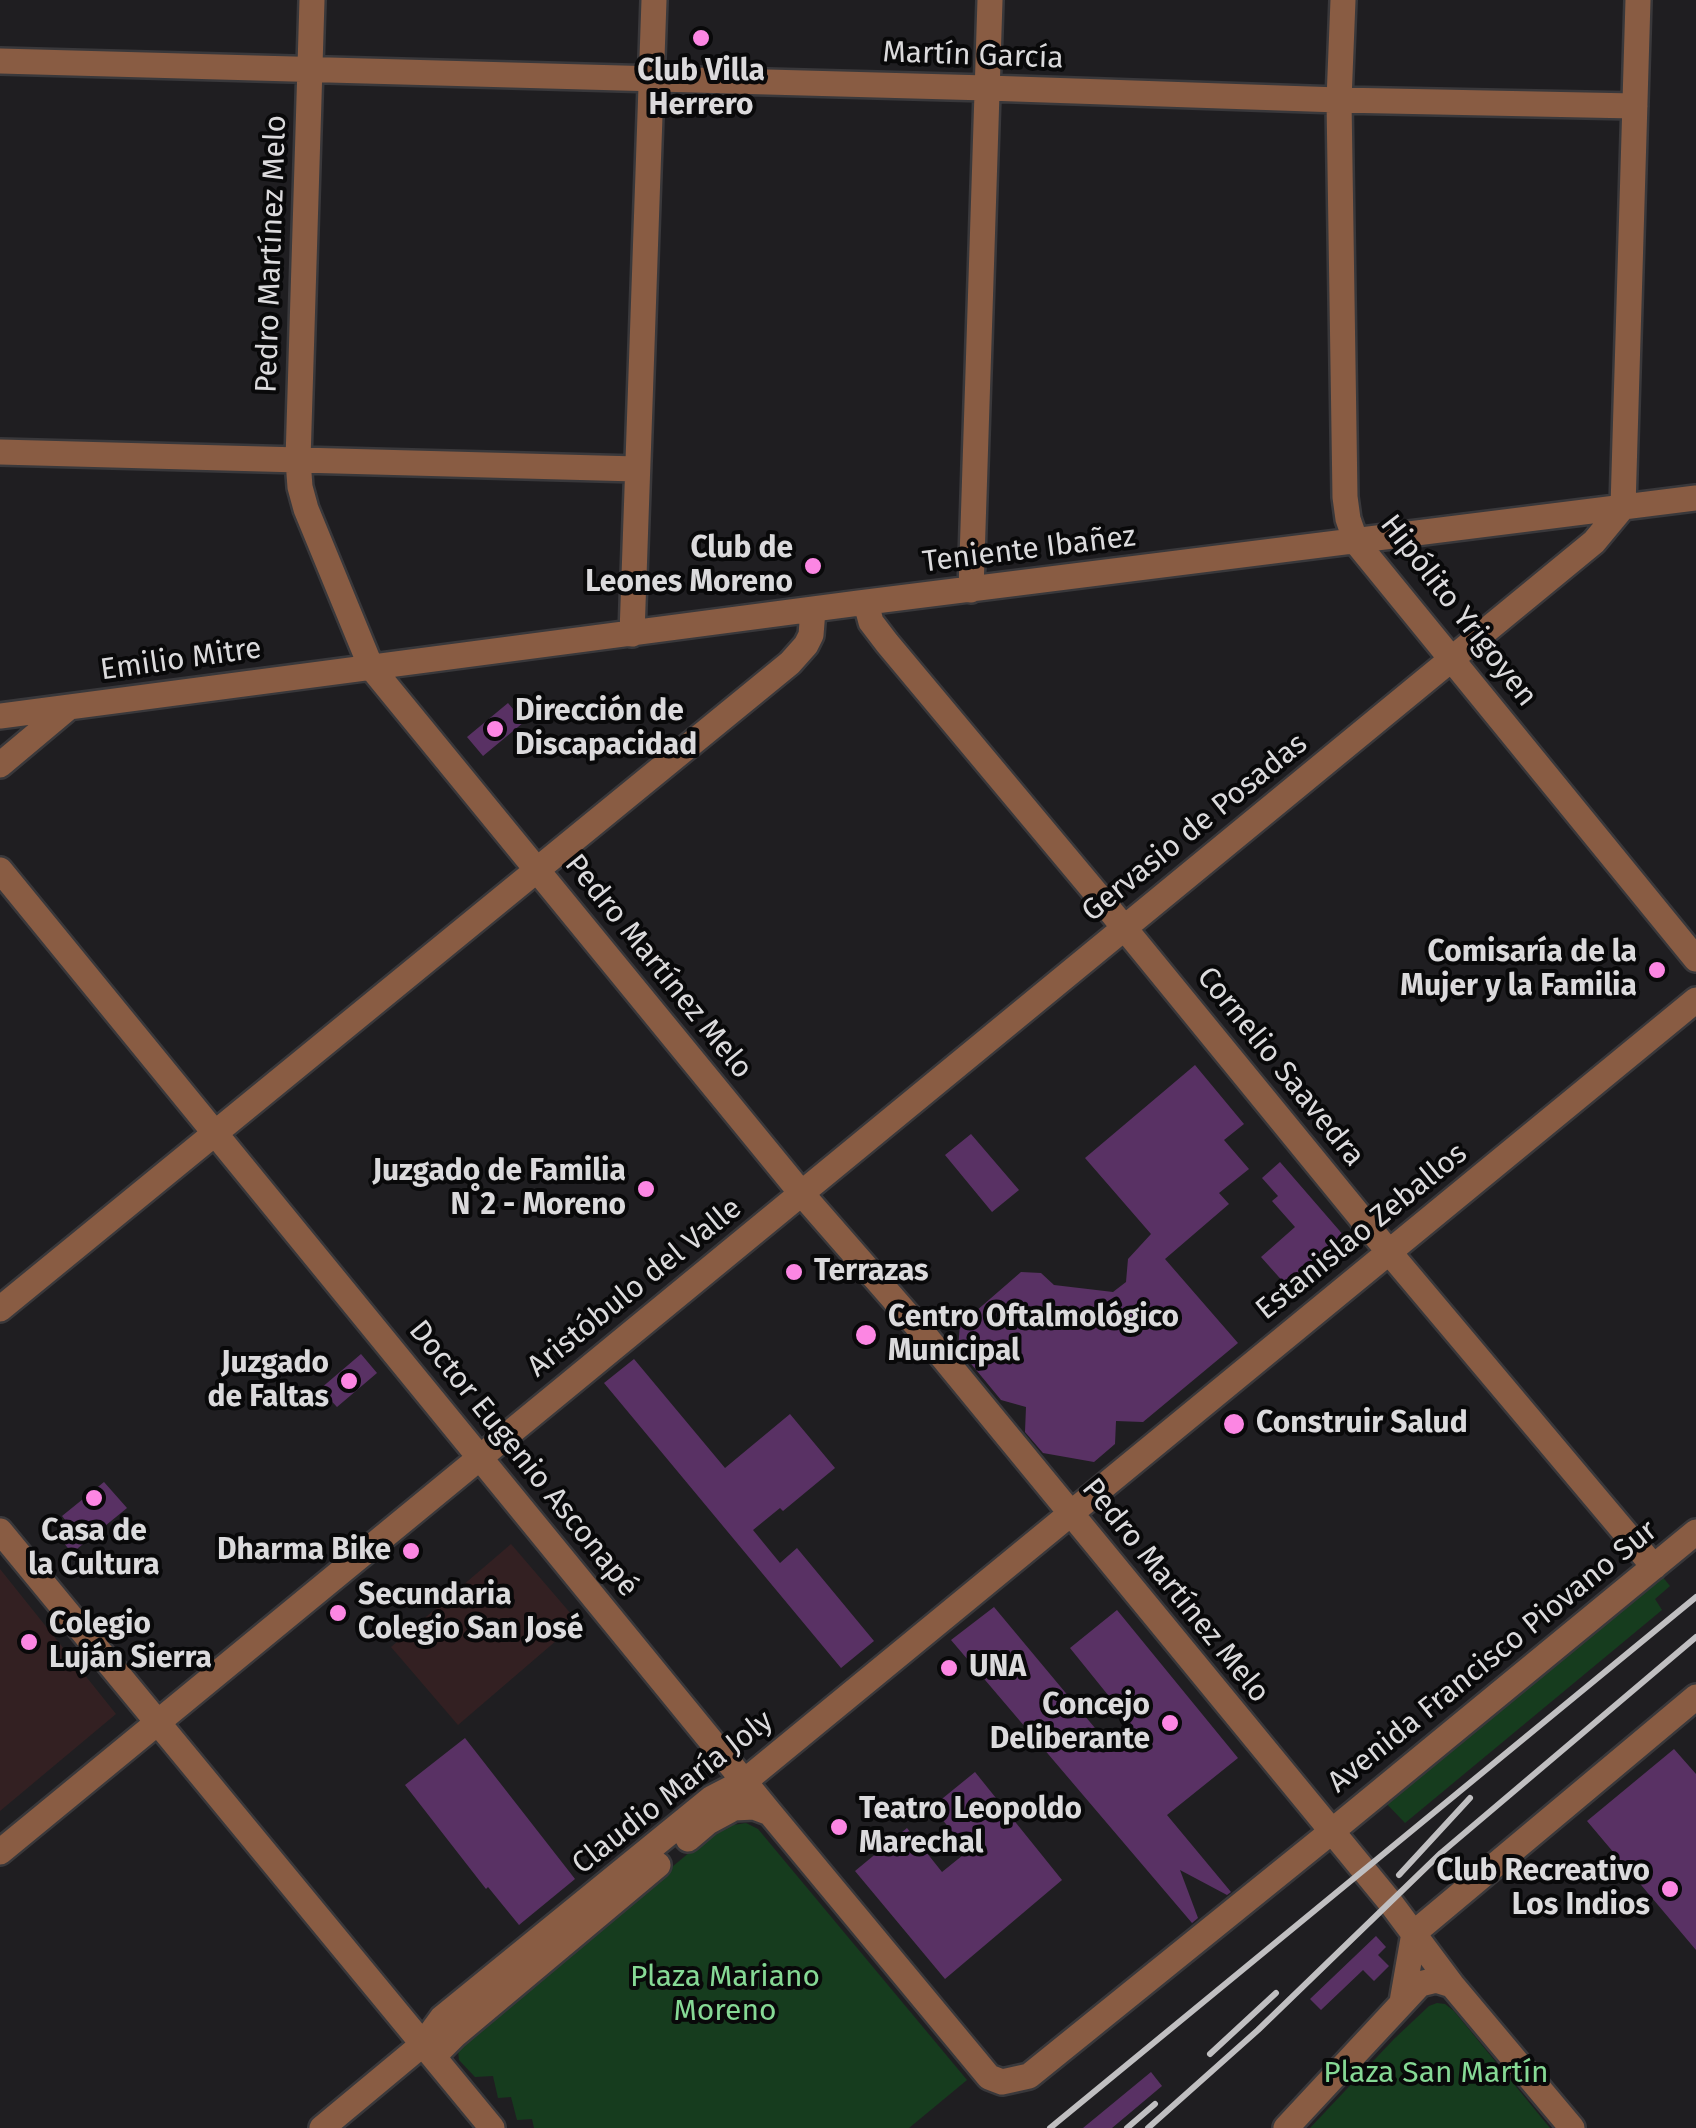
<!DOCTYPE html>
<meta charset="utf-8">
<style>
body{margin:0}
canvas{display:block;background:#1f1e21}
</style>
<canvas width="1696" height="2128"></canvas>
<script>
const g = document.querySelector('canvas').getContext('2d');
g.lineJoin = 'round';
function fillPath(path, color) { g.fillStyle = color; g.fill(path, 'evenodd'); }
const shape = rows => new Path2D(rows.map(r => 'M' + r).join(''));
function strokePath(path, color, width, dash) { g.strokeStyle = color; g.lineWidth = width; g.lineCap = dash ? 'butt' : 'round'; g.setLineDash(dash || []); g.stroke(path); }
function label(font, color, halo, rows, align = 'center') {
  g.font = font + ' "Fira Sans",sans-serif'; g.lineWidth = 8; g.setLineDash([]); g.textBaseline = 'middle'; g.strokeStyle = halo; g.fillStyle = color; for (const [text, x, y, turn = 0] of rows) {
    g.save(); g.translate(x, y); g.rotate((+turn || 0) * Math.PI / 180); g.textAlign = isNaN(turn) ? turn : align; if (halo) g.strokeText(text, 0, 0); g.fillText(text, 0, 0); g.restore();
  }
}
fillPath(shape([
 [511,1544,578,1622,458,1725,391,1647],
 [0,1569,116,1714,0,1811]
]), '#332022');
fillPath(shape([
 [1661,1575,1670,1586,1655,1599,1662,1610,1405,1823,1385,1802],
 [746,1823,758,1829,967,2080,909,2128,534,2128,532,2119,517,2120,511,2097,498,2098,493,2076,475,2077,459,2060,458,2051,462,2042,720,1827],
 [1437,2003,1445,2004,1454,2011,1550,2128,1310,2128,1394,2039,1429,2006]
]), '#163c1e');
fillPath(shape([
 [508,703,524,722,483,756,467,737],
 [1195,1065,1244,1124,1224,1140,1249,1169,1219,1193,1229,1204,1165,1259,1238,1343,1143,1422,1116,1421,1115,1444,1094,1462,1043,1453,1025,1432,1026,1407,1001,1400,958,1348,960,1325,1021,1272,1041,1273,1054,1285,1113,1292,1126,1282,1128,1259,1151,1234,1085,1158],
 [971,1134,1019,1190,992,1212,945,1155],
 [1280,1162,1351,1244,1294,1294,1261,1257,1295,1227,1272,1201,1278,1196,1262,1178],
 [361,1354,377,1373,337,1407,320,1389],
 [634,1359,725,1468,790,1414,835,1468,783,1511,780,1508,753,1530,780,1563,797,1548,874,1641,841,1668,604,1383],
 [104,1482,127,1508,72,1553,58,1536,70,1526,62,1516],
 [994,1607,1110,1746,1133,1726,1070,1648,1117,1610,1238,1758,1167,1815,1231,1892,1227,1895,1180,1870,1198,1918,1192,1923,951,1640],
 [465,1738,575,1879,519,1925,488,1887,486,1889,405,1785],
 [1674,1749,1696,1774,1696,1950,1587,1821],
 [975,1772,1062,1880,945,1979,855,1871,907,1828,942,1872,968,1851,932,1807],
 [1376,1936,1386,1947,1378,1955,1389,1966,1374,1981,1363,1970,1321,2010,1310,1999],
 [1151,2072,1162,2086,1112,2128,1083,2128]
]), '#593164');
const minor = shape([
 [312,0,298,460,300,487,306,509,371,667,802,1194,918,1327,1390,1902,1452,1985,1572,2128],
 [1343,0,1339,100,1345,497,1348,519,1356,542,1696,959],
 [0,61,987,88,1339,100,1635,106],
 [0,452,637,469],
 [1623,507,1638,0],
 [971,590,990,0],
 [866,603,871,622,887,643,1095,892,1389,1252,1654,1567],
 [632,634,654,0],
 [0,716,859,603,1696,498],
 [0,765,68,708],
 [0,870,770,1813,989,2077,1002,2082,1029,2076,1331,1832,1696,1532],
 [0,1309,790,663,806,645,811,635,813,610],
 [0,1531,492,2128],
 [688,1839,708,1822,734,1808,754,1807,770,1813],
 [0,1852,1594,542,1623,507],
 [1414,1933,1696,1697],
 [1402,2002,1414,1933],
 [434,2056,455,2035,658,1865],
 [322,2128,423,2044,442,2018,712,1798,745,1781,1696,1000],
 [1286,2128,1420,1984,1436,1980,1452,1985]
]);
strokePath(minor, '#39383b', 30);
strokePath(minor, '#895c43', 25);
strokePath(shape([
 [1399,1875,1470,1798],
 [1210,2054,1276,1993],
 [1050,2128,1696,1597],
 [1127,2128,1155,2104],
 [1148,2128,1258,2030,1441,1853,1696,1637]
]), '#c0bfc1', 6);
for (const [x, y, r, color] of [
 [701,38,10,"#fc86e3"],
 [813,566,10,"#fc86e3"],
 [495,729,10,"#fc86e3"],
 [1657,970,10,"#fc86e3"],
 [646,1189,10,"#fc86e3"],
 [794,1272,10,"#fc86e3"],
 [866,1335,12,"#fc86e3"],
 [349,1381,10,"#fc86e3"],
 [1234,1424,12,"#fc86e3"],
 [94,1498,10,"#fc86e3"],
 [411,1551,10,"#fc86e3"],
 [338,1613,10,"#fc86e3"],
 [29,1642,10,"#fc86e3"],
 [949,1668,10,"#fc86e3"],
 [1170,1723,10,"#fc86e3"],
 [839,1827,10,"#fc86e3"],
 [1670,1889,10,"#fc86e3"]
]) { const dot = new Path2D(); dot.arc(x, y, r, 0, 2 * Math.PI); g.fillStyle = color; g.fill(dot); strokePath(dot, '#09090a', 4); }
label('30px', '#dbdadc', '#09090a', [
 ["Martín García",973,56,2],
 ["Pedro Martínez Melo",272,254,-88],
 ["Teniente Ibañez",1029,550,-7],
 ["Hipólito Yrigoyen",1458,611,52],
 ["Emilio Mitre",181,660,-8],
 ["Gervasio de Posadas",1195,828,-39],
 ["Pedro Martínez Melo",658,967,51],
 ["Cornelio Saavedra",1280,1067,51],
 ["Estanislao Zeballos",1362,1232,-39],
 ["Aristóbulo del Valle",635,1288,-39],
 ["Doctor Eugenio Asconapé",523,1459,51],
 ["Pedro Martínez Melo",1175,1591,51],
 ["Avenida Francisco Piovano Sur",1493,1657,-39],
 ["Claudio María Joly",673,1793,-38]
]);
label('bold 30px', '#dbdadc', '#09090a', [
 ["Club Villa",701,72,"center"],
 ["Herrero",701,106,"center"],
 ["Club de",793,549,"right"],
 ["Leones Moreno",793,583,"right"],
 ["Dirección de",515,712],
 ["Discapacidad",515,746],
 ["Comisaría de la",1637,953,"right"],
 ["Mujer y la Familia",1637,987,"right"],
 ["Juzgado de Familia",626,1172,"right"],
 ["N˚2 - Moreno",626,1206,"right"],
 ["Terrazas",814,1272],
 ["Centro Oftalmológico",888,1318],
 ["Municipal",888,1352],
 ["Juzgado",329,1364,"right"],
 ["de Faltas",329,1398,"right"],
 ["Construir Salud",1256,1424],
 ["Casa de",94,1532,"center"],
 ["la Cultura",94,1566,"center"],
 ["Dharma Bike",391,1551,"right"],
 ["Secundaria",358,1596],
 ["Colegio San José",358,1630],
 ["Colegio",49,1625],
 ["Luján Sierra",49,1659],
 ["UNA",969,1668],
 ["Concejo",1150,1706,"right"],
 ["Deliberante",1150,1740,"right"],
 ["Teatro Leopoldo",859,1810],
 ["Marechal",859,1844],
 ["Club Recreativo",1650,1872,"right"],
 ["Los Indios",1650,1906,"right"]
], 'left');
label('30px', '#86d995', '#09090a', [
 ["Plaza Mariano",725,1978],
 ["Moreno",725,2012],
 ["Plaza San Martín",1436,2074]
]);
</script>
